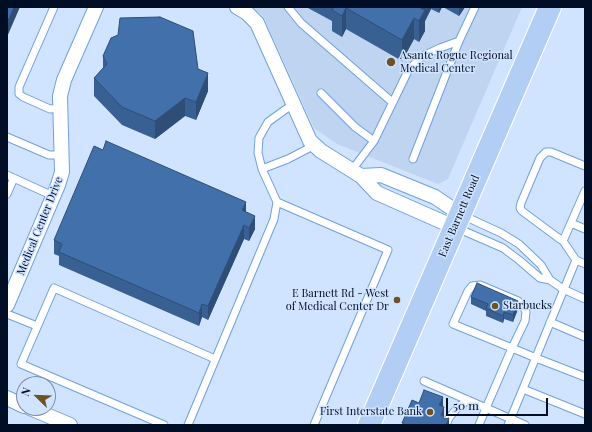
<!DOCTYPE html>
<style>
body{margin:0}
#map{position:relative;width:592px;height:432px;overflow:hidden;background:#d0e4ff;font-family:"Playfair Display",serif}
canvas{display:block}
.frame{position:absolute;inset:0;border:8px solid #000d24;pointer-events:none}
.north{position:absolute;left:16px;top:376px;width:40px;height:40px;box-sizing:border-box;background:#d0e4ff;border:1px solid #7d8ea7;border-radius:50%;rotate:293deg;font-size:11px;font-weight:700;line-height:16px;text-align:center;color:#000d24}
.north::after{content:'';display:block;margin:auto;width:14px;height:18px;background:#6e5125;clip-path:polygon(50% 0,100% 100%,50% 72%,0 100%)}
.scale{position:absolute;left:446px;top:398px;width:102px;height:18px;box-sizing:border-box;border:2px solid #000d24;border-top:0;padding-left:5px;font-size:12px;line-height:14px;white-space:nowrap;color:#000d24;-webkit-text-stroke:3px #d0e4ff;paint-order:stroke}
</style>
<div id="map">
<canvas width="592" height="432"></canvas>
<div class="frame"></div>
<div class="north">N</div>
<div class="scale">50 m</div>
</div>
<script>
const g = document.querySelector('canvas').getContext('2d');
g.lineJoin = 'round';
function fillPath(path, color) { g.fillStyle = color; g.fill(path, 'evenodd'); }
const shape = rows => new Path2D(rows.map(r => 'M' + r).join(''));
function strokePath(path, color, width, dash) { g.strokeStyle = color; g.lineWidth = width; g.lineCap = dash ? 'butt' : 'round'; g.setLineDash(dash || []); g.stroke(path); }
function label(font, color, halo, rows, align = 'center') {
  g.font = font + ' "Playfair Display",serif'; g.lineWidth = 3; g.setLineDash([]); g.textBaseline = 'middle'; g.strokeStyle = halo; g.fillStyle = color; for (const [text, x, y, turn = 0] of rows) {
    g.save(); g.translate(x, y); g.rotate((+turn || 0) * Math.PI / 180); g.textAlign = isNaN(turn) ? turn : align; if (halo) g.strokeText(text, 0, 0); g.fillText(text, 0, 0); g.restore();
  }
}
fillPath(shape([
 [252,7,522,7,448,179,438,184,337,144,314,128,263,16]
]), '#bed4f0');
const lane = shape([
 [54,7,19,87,19,94,23,97,50,109,60,108],
 [288,7,301,23,392,102],
 [321,93,355,127,374,141],
 [7,137,49,155,62,155],
 [413,159,459,41],
 [262,169,288,159,315,145],
 [352,170,374,141,408,71,421,57,440,48,459,41,475,7],
 [7,175,53,196],
 [7,194,14,178],
 [277,202,388,250,314,425],
 [462,215,501,233,519,244,541,265,550,280,563,289,585,299],
 [571,223,585,229],
 [457,228,503,248,519,260,540,278,550,280],
 [563,241,585,191],
 [576,260,585,264],
 [7,314,37,326],
 [550,322,585,337],
 [424,381,525,425],
 [523,389,585,414],
 [164,425,21,364,54,288,215,359],
 [188,425,274,219,277,202,262,169,258,153,259,138,268,122,293,104],
 [446,425,449,418,458,407,468,400],
 [479,425,486,408,512,348,525,321,526,312,523,306,518,301,480,285,472,286,468,291,453,324,512,348,536,358,585,377],
 [508,425,576,260,563,241,557,237,522,211,520,208,521,203,540,158,546,152,551,152,585,166]
]);
const street = shape([
 [237,7,247,13,257,23,310,141,321,151,361,176,377,193,454,227],
 [361,176,381,175,435,197,460,214],
 [7,305,58,185,62,172,60,96,64,80,96,7],
 [7,398,24,406],
 [30,408,70,425]
]);
const primary = shape([
 [369,425,550,7]
]);
strokePath(lane, '#70a0df', 9);
strokePath(street, '#70a0df', 16);
strokePath(primary, '#fff', 24);
strokePath(lane, '#fff', 7);
strokePath(street, '#fff', 14);
strokePath(primary, '#b2cef4', 22);
fillPath(shape([
 [308,7,442,7,439,13,431,9,425,21,425,31,419,42,414,39,402,61,346,29,342,37,332,31,332,21,308,8],
 [443,7,465,7,459,16],
 [103,56,198,69,208,91,196,120,185,116,155,139,122,125,94,96,94,78,103,68],
 [246,212,255,229,249,241,244,239,208,320,202,317,199,326,59,265,59,256,54,254,54,240],
 [471,297,518,309,513,322,504,319,503,323,486,316,486,311,471,304]
]), '#396093');
fillPath(shape([
 [14,7,20,7,7,37,7,23],
 [421,7,431,7,431,9,425,21,425,31,419,42,419,21],
 [439,7,442,7,439,13],
 [459,7,465,7,459,16],
 [346,8,346,29,342,37,342,16],
 [414,18,414,39,402,61,402,40],
 [208,73,208,91,196,120,196,102],
 [185,98,185,116,155,139,155,121],
 [246,202,246,215,242,210],
 [255,216,255,229,249,241,249,228],
 [244,225,244,239,208,320,208,306],
 [518,301,518,309,513,322,513,315],
 [202,304,202,317,199,326,199,313],
 [504,312,504,319,503,323,503,316],
 [443,397,443,408,439,405],
 [444,407,444,418,441,415],
 [449,418,449,425,446,425]
]), '#2e4e78');
const building = shape([
 [7,7,14,7,7,23,7,7],
 [334,7,421,7,420,8,425,10,419,21,414,18,402,40,346,8,342,16,332,10,334,7],
 [160,17,193,31,198,69,208,73,196,102,185,98,155,121,122,107,94,78,107,64,103,56,111,38,118,35,120,18,160,17],
 [106,141,246,202,242,210,255,216,249,228,244,225,208,306,202,304,199,313,59,252,62,244,54,240,94,146,103,150,106,141],
 [477,283,518,301,513,315,504,312,503,316,486,308,488,304,471,297,477,283],
 [424,390,443,397,439,405,444,407,441,415,444,419,449,418,446,425,406,425,402,423,412,400,419,403,424,390]
]);
fillPath(building, '#4270ab');
strokePath(building, '#2e4e78', 1);
for (const [x, y, r, color] of [
 [391,62,5,"#6e5125"],
 [397,300,4,"#6e5125"],
 [495,306,4,"#6e5125"],
 [430,412,4,"#6e5125"]
]) { const dot = new Path2D(); dot.arc(x, y, r, 0, 2 * Math.PI); g.fillStyle = color; g.fill(dot); strokePath(dot, '#d0e4ff', 1.5); }
label('11px', '#000d24', '#d0e4ff', [
 ["Asante Rogue Regional",400,56],
 ["Medical Center",400,69],
 ["E Barnett Rd - West",389,294,"right"],
 ["of Medical Center Dr",389,307,"right"],
 ["Starbucks",503,306],
 ["First Interstate Bank",422,412,"right"]
], 'left');
label('11px', '#000d24', '#d0e4ff', [
 ["East Barnett Road",459,216,-67],
 ["Medical Center Drive",40,226,-68]
]);
</script>
